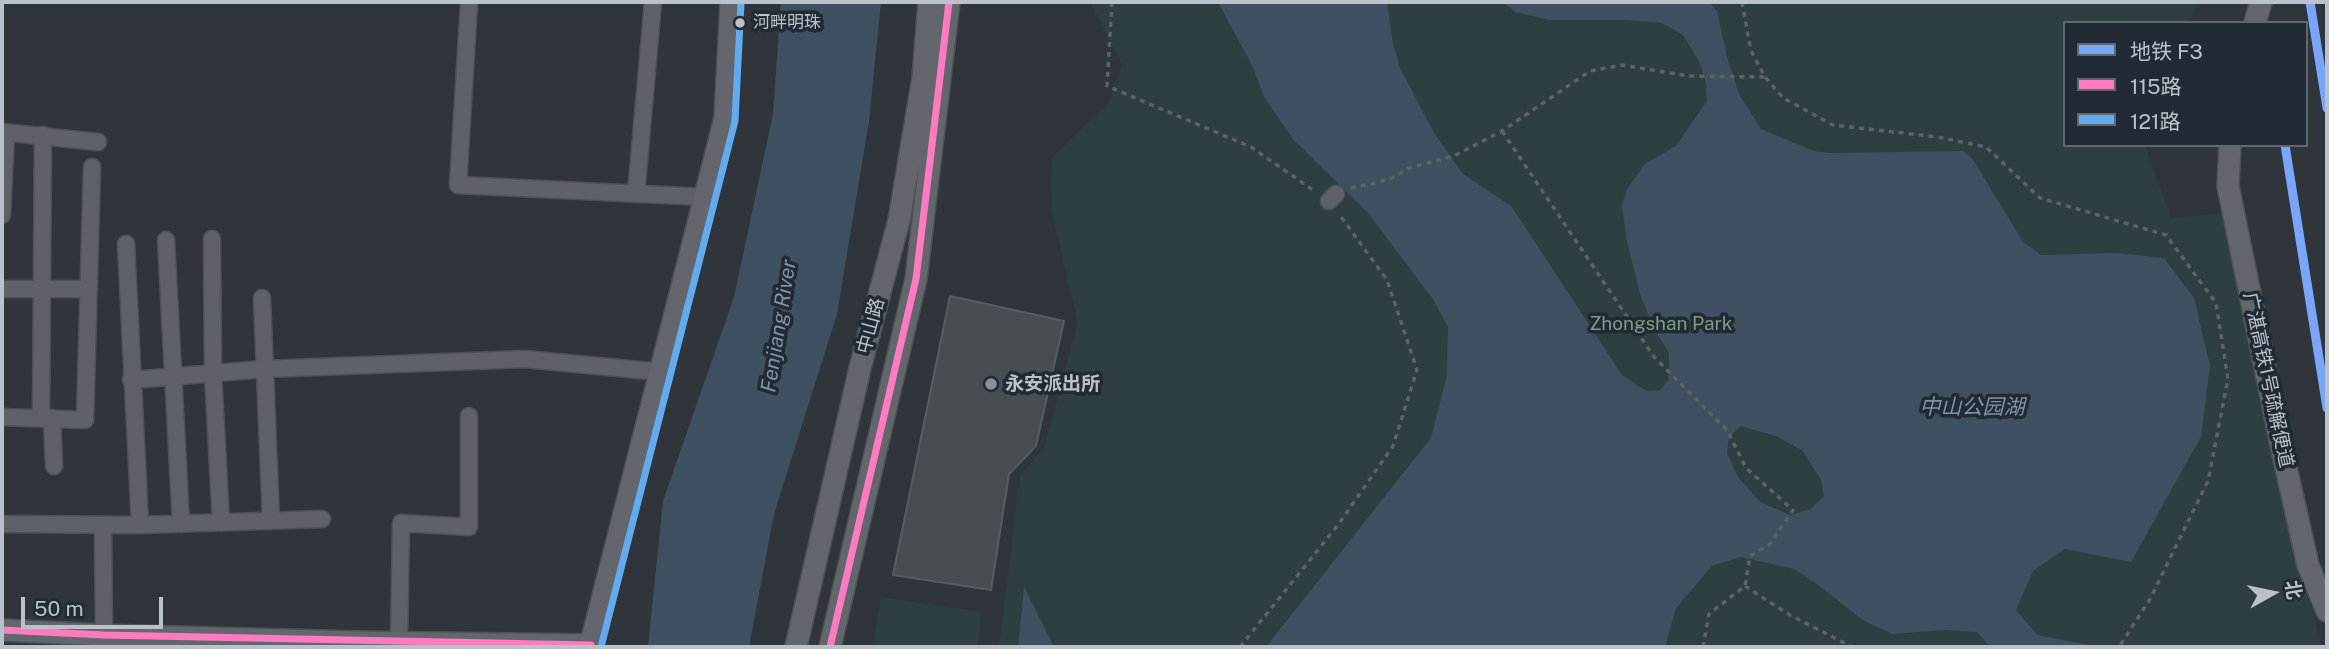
<!DOCTYPE html>
<meta charset="utf-8">
<style>
body{margin:0}
#map{position:relative;width:2329px;height:649px;overflow:hidden;background:#2f353b;font-family:"Public Sans","Noto Sans SC",sans-serif}
canvas{display:block}
.frame{position:absolute;inset:0;border:4px solid #bac1ca;pointer-events:none}
.legend{position:absolute;left:2063px;top:21px;width:245px;height:126px;box-sizing:border-box;background:#222b35;border:2px solid #5f6771;margin:0;padding:9px 12px;list-style:none;font-size:21px;color:#bac1ca}
.legend li{display:flex;align-items:center;gap:14px;height:35px}
.legend b{width:35px;border:2px solid #5f6771}
.north{position:absolute;left:2238px;top:558px;width:70px;height:70px;-webkit-text-stroke:5px #222b35;paint-order:stroke;rotate:81deg;font-size:19px;font-weight:700;line-height:28px;text-align:center;color:#bac1ca}
.north::after{content:'';display:block;margin:auto;width:24px;height:32px;background:#bac1ca;clip-path:polygon(50% 0,100% 100%,50% 72%,0 100%)}
.scale{position:absolute;left:21px;top:597px;width:142px;height:32px;box-sizing:border-box;border:4px solid #bac1ca;border-top:0;padding-left:9px;font-size:21px;line-height:24px;white-space:nowrap;color:#bac1ca;-webkit-text-stroke:5px #222b35;paint-order:stroke}
</style>
<div id="map">
<canvas width="2329" height="649"></canvas>
<div class="frame"></div>
<ul class="legend">
<li><b style="height:9px;background:#7aa6f9"></b>地铁 F3</li>
<li><b style="height:9px;background:#fe7ac1"></b>115路</li>
<li><b style="height:9px;background:#60acee"></b>121路</li>
</ul>
<div class="north">北</div>
<div class="scale">50 m</div>
</div>
<script>
const g = document.querySelector('canvas').getContext('2d');
g.lineJoin = 'round';
function fillPath(path, color) { g.fillStyle = color; g.fill(path, 'evenodd'); }
const shape = rows => new Path2D(rows.map(r => 'M' + r).join(''));
function strokePath(path, color, width, dash) { g.strokeStyle = color; g.lineWidth = width; g.lineCap = dash ? 'butt' : 'round'; g.setLineDash(dash || []); g.stroke(path); }
function label(font, color, halo, rows, align = 'center') {
  g.font = font + ' "Public Sans","Noto Sans SC",sans-serif'; g.lineWidth = 7; g.setLineDash([]); g.textBaseline = 'middle'; g.strokeStyle = halo; g.fillStyle = color; for (const [text, x, y, turn = 0] of rows) {
    g.save(); g.translate(x, y); g.rotate((+turn || 0) * Math.PI / 180); g.textAlign = isNaN(turn) ? turn : align; if (halo) g.strokeText(text, 0, 0); g.fillText(text, 0, 0); g.restore();
  }
}
fillPath(shape([
 [1090,2,2218,2,2199,4,2187,23,2065,23,2065,145,2145,145,2171,218,2236,212,2266,437,2322,647,999,647,1020,475,1044,448,1078,323,1051,209,1052,157,1108,104,1122,64],
 [881,597,982,612,977,647,873,647]
]), '#2d3f41');
fillPath(shape([
 [781,2,881,2,869,121,837,314,774,514,749,647,648,647,663,501,734,297,773,114],
 [1218,2,1387,2,1393,44,1400,68,1434,133,1463,174,1512,207,1622,375,1646,391,1660,390,1669,380,1669,353,1655,331,1640,294,1626,237,1622,204,1627,189,1645,164,1676,146,1707,101,1706,84,1701,65,1683,35,1662,23,1626,20,1549,20,1515,12,1503,2,1709,2,1717,11,1728,61,1740,96,1761,129,1814,151,1830,153,1963,151,1972,158,2023,242,2041,255,2117,253,2164,258,2194,298,2210,366,2201,437,2131,562,2065,549,2033,571,2016,610,2037,635,2089,645,2087,647,1990,647,1977,632,1945,630,1893,634,1864,621,1817,584,1794,569,1741,557,1712,566,1676,608,1665,647,1266,647,1431,438,1447,375,1448,327,1433,299,1368,213,1293,139,1264,97,1253,67],
 [1740,426,1776,436,1803,451,1821,480,1824,496,1811,509,1790,515,1760,502,1738,477,1727,453,1729,438],
 [1024,587,1054,647,1018,647]
]), '#3f5063');
const building = shape([
 [950,296,1064,321,1036,446,1009,474,991,590,893,575,950,296]
]);
fillPath(building, '#484d52');
strokePath(building, '#575c62', 2);
const street = shape([
 [469,2,458,185,705,197],
 [2,132,98,142],
 [636,194,653,2],
 [1329,201,1336,194],
 [2,215,6,132],
 [212,239,213,373,221,523],
 [166,240,181,524],
 [126,244,140,525],
 [2,289,89,289],
 [262,298,271,521],
 [131,380,264,369,525,359,660,372],
 [2,417,85,420,92,167],
 [41,418,43,135],
 [52,418,54,466],
 [2,524,140,525,322,519],
 [103,525,104,635],
 [399,642,401,523,469,527,469,416]
]);
const secondary = shape([
 [2255,23,2261,2],
 [2230,145,2228,186,2280,441,2308,565,2327,611],
 [2,630,104,635,356,642,591,645],
 [590,647,725,118,731,2],
 [796,647,860,368,899,220,923,78,929,2],
 [830,647,916,279,949,2]
]);
strokePath(street, '#4c5155', 19);
strokePath(secondary, '#4c5155', 24);
strokePath(shape([
 [1112,2,1107,86,1251,147,1316,192],
 [1742,2,1751,51,1765,77,1783,98,1833,125,1938,137,1986,147,2040,198,2166,235,2216,303,2228,379,2208,481,2150,599,2119,647],
 [1502,131,1654,357,1727,430,1746,468,1793,510,1770,544,1750,556,1745,586,1709,614,1703,647],
 [1351,188,1375,183,1392,178,1409,168,1454,156,1502,131,1590,71,1622,65,1689,76,1765,77],
 [1745,586,1788,614,1852,647],
 [1240,647,1338,525,1393,446,1417,370,1387,280,1339,214]
]), '#5c6266', 3.5, [5, 5]);
strokePath(street, '#5e6268', 16);
strokePath(secondary, '#63676d', 21);
strokePath(shape([
 [2,630,104,635,591,645,590,647],
 [830,647,916,279,949,2]
]), '#fe7ac1', 7);
strokePath(shape([
 [601,647,735,121,741,3]
]), '#60acee', 7);
strokePath(shape([
 [2310,2,2327,108],
 [2285,145,2327,408]
]), '#7aa6f9', 9);
for (const [x, y, r, color] of [
 [740,23,6,"#bac1ca"],
 [991,384,7,"#899098"]
]) { const dot = new Path2D(); dot.arc(x, y, r, 0, 2 * Math.PI); g.fillStyle = color; g.fill(dot); strokePath(dot, '#222b35', 2.5); }
label('17px', '#bac1ca', '#222b35', [
 ["河畔明珠",753,23]
], 'left');
label('19px', '#7b9e82', '#222b35', [
 ["Zhongshan Park",1661,324]
]);
label('19px', '#bac1ca', '#222b35', [
 ["中山路",871,326,-75],
 ["广湛高铁1号疏解便道",2268,380,78]
]);
label('bold 19px', '#bac1ca', '#222b35', [
 ["永安派出所",1005,384]
], 'left');
label('italic 21px', '#7e93aa', '#222b35', [
 ["Fenjiang River",779,326,-81],
 ["中山公园湖",1972,408]
]);
</script>
